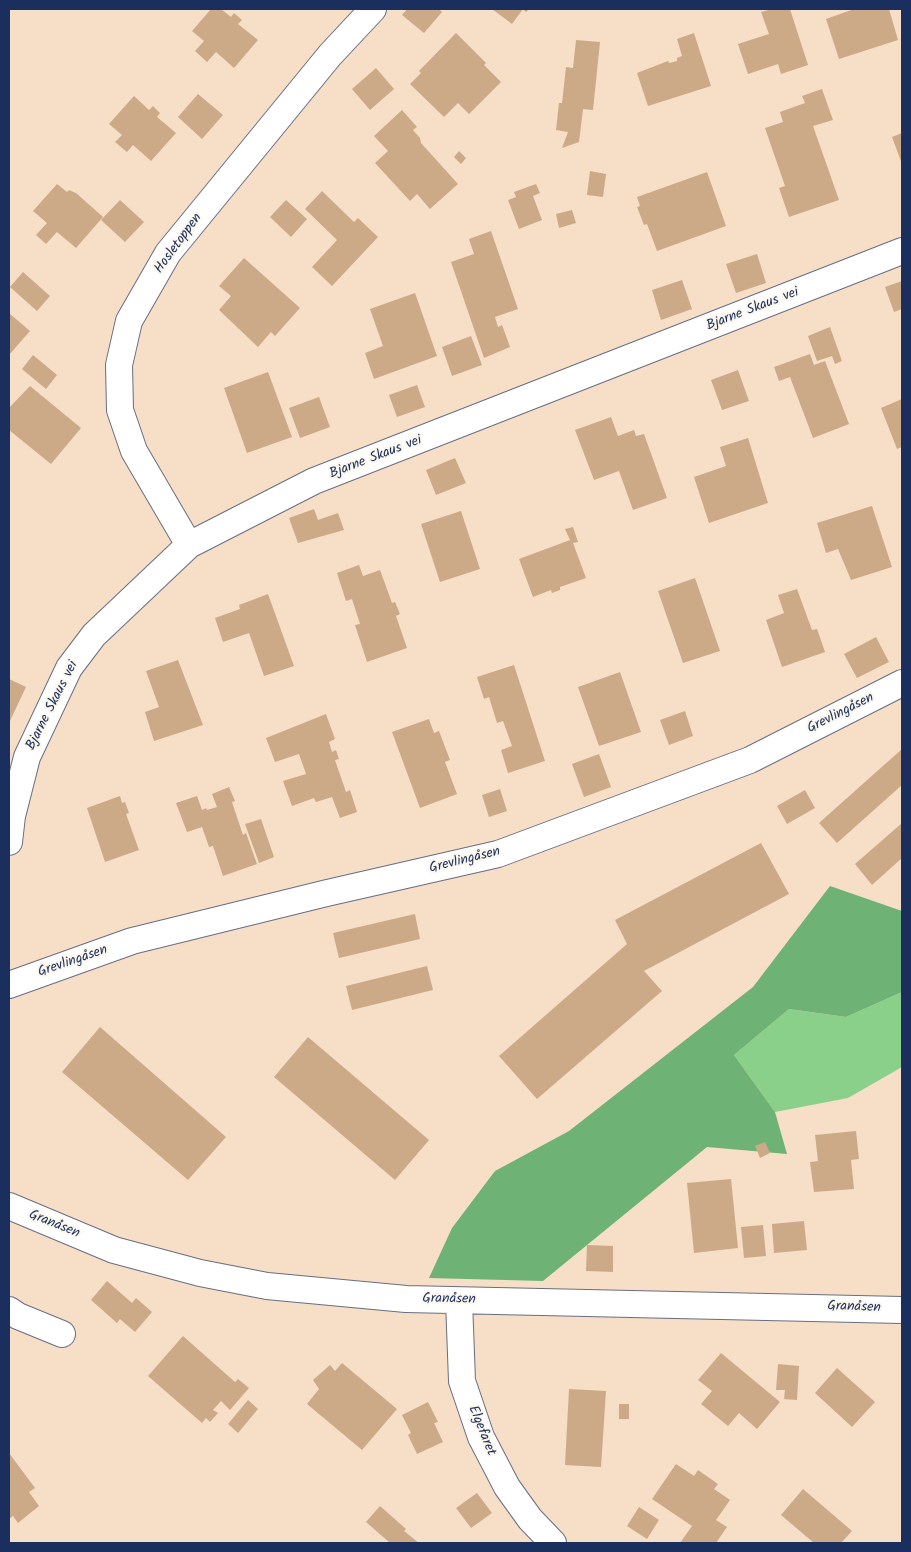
<!DOCTYPE html>
<meta charset="utf-8">
<style>
body{margin:0}
#map{position:relative;width:911px;height:1552px;overflow:hidden;background:#f6dfc6;font-family:Kalam,sans-serif}
canvas{display:block}
.frame{position:absolute;inset:0;border:10px solid #1b2f5e;pointer-events:none}
</style>
<div id="map">
<canvas width="911" height="1552"></canvas>
<div class="frame"></div>
</div>
<script>
const g = document.querySelector('canvas').getContext('2d');
g.lineJoin = 'round';
function fillPath(path, color) { g.fillStyle = color; g.fill(path, 'evenodd'); }
const shape = rows => new Path2D(rows.map(r => 'M' + r).join(''));
function strokePath(path, color, width, dash) { g.strokeStyle = color; g.lineWidth = width; g.lineCap = dash ? 'butt' : 'round'; g.setLineDash(dash || []); g.stroke(path); }
function label(font, color, halo, rows, align = 'center') {
  g.font = font + ' Kalam,sans-serif'; g.lineWidth = 4; g.setLineDash([]); g.textBaseline = 'middle'; g.strokeStyle = halo; g.fillStyle = color; for (const [text, x, y, turn = 0] of rows) {
    g.save(); g.translate(x, y); g.rotate((+turn || 0) * Math.PI / 180); g.textAlign = isNaN(turn) ? turn : align; if (halo) g.strokeText(text, 0, 0); g.fillText(text, 0, 0); g.restore();
  }
}
fillPath(shape([
 [902,992,902,1067,848,1098,775,1112,734,1055,789,1009,846,1017]
]), '#8ad08a');
fillPath(shape([
 [830,886,902,911,902,992,846,1017,789,1009,734,1055,775,1112,787,1154,707,1147,543,1281,429,1278,452,1228,495,1171,569,1131,753,987]
]), '#6fb276');
fillPath(shape([
 [211,9,221,9,231,17,234,13,242,20,238,24,258,40,234,68,216,52,207,62,195,51,204,41,192,31],
 [407,9,439,9,442,12,424,33,402,15],
 [492,9,529,9,526,12,523,9,512,24],
 [772,9,790,9,808,65,781,74,778,64,748,74,738,44,769,34,761,12],
 [854,9,889,9,898,40,839,59,826,19],
 [456,33,486,63,484,65,501,82,469,114,458,103,444,117,410,84,421,73,419,71],
 [694,33,711,86,648,106,637,73,668,61,669,63,677,61,677,58,682,56,677,39],
 [576,40,600,42,593,110,583,109,579,142,562,148,568,132,556,130,559,103,562,103,566,67,573,68],
 [376,68,394,89,370,110,352,89],
 [822,89,833,120,813,126,839,200,789,217,779,188,785,186,765,128,783,122,780,112,805,103,802,96],
 [198,94,223,115,202,139,178,117],
 [134,96,149,110,153,106,160,113,157,117,176,133,151,161,133,145,127,152,115,142,122,135,109,124],
 [402,110,417,127,413,130,420,138,421,143,458,184,430,209,417,194,410,201,375,163,388,151,374,136],
 [902,133,902,164,892,137],
 [459,151,466,158,461,164,454,157],
 [590,171,606,174,603,197,587,195],
 [707,172,726,226,657,251,647,224,644,225,637,207,640,206,637,197],
 [57,184,67,192,69,190,76,193,103,217,76,248,57,232,46,244,36,235,47,223,33,211],
 [536,184,540,193,533,196,542,220,519,229,508,200,516,197,514,192],
 [322,191,354,222,358,218,378,237,332,286,312,267,337,240,305,209],
 [120,200,144,222,125,242,101,220],
 [286,200,307,219,291,237,270,217],
 [572,210,576,223,559,228,556,214],
 [491,231,518,309,495,317,498,327,502,325,510,347,484,358,451,262,474,254,469,239],
 [757,254,766,283,736,293,726,264],
 [244,258,300,308,275,336,271,332,258,347,219,310,231,296,219,286],
 [23,272,50,296,37,311,10,287],
 [682,280,692,309,661,320,652,290],
 [902,281,902,309,894,312,885,287],
 [415,293,437,356,374,379,365,353,383,346,370,309],
 [9,313,30,331,9,355],
 [830,327,842,361,835,364,832,356,817,361,808,336],
 [471,336,482,365,452,376,442,347],
 [810,354,814,365,825,361,849,424,813,438,790,377,779,381,774,367],
 [33,355,57,375,46,389,22,369],
 [738,370,749,401,722,410,711,380],
 [268,372,292,437,247,453,224,388],
 [417,385,425,407,397,417,389,395],
 [30,386,81,428,51,464,9,430,9,408],
 [319,397,330,427,300,438,289,408],
 [902,399,902,447,897,449,881,408],
 [611,417,618,436,634,430,636,436,644,434,667,498,633,510,619,471,594,480,575,430],
 [748,438,768,503,709,523,694,477,726,466,720,447],
 [455,458,466,483,436,495,426,470],
 [872,506,892,567,851,580,838,549,826,553,817,523],
 [314,509,318,520,338,513,344,530,298,543,289,518],
 [461,511,480,569,440,582,421,524],
 [573,527,578,542,573,543,586,578,560,587,560,590,552,593,551,590,533,597,519,559,570,540,565,529],
 [359,565,363,576,380,570,392,603,395,602,400,614,396,616,407,648,367,662,355,625,360,624,352,599,346,601,337,573],
 [695,578,720,651,683,663,658,591],
 [797,589,812,630,817,629,825,652,782,667,766,620,784,613,778,595],
 [268,594,294,666,264,676,249,633,223,642,215,618,240,609,239,605],
 [876,637,889,662,857,678,844,654],
 [178,660,203,725,154,741,145,712,159,707,146,671],
 [514,665,545,761,508,773,501,750,512,746,503,721,497,723,489,697,484,699,477,677],
 [620,672,641,732,599,746,578,687],
 [9,679,26,687,9,723],
 [685,711,693,736,669,745,660,720],
 [326,714,335,739,329,742,332,752,336,750,339,759,335,760,336,763,346,792,350,790,357,812,340,818,332,797,316,802,314,798,292,806,283,781,306,774,299,754,275,762,266,738],
 [429,719,434,733,439,731,450,760,445,762,457,794,420,808,392,732],
 [902,749,902,785,837,843,819,823],
 [599,754,611,787,584,797,572,764],
 [229,787,235,801,232,802,243,835,246,833,257,864,223,876,213,846,209,847,202,827,187,832,176,803,197,796,202,810,206,808,207,810,217,807,212,794],
 [500,789,507,811,489,817,482,795],
 [805,790,815,808,787,824,777,806],
 [120,796,122,803,125,802,129,813,126,814,139,850,105,862,87,808],
 [261,819,274,857,259,863,245,824],
 [902,823,902,858,872,885,855,864],
 [761,843,789,894,644,971,662,991,537,1099,499,1056,627,944,615,920],
 [415,914,420,939,339,958,333,933],
 [427,966,433,990,352,1010,346,986],
 [100,1027,226,1137,188,1180,62,1072],
 [308,1037,429,1140,395,1180,274,1077],
 [856,1131,859,1159,851,1160,854,1189,814,1192,810,1162,818,1161,815,1135],
 [765,1142,770,1153,760,1158,755,1146],
 [731,1179,738,1248,694,1253,687,1183],
 [804,1221,807,1250,774,1253,772,1224],
 [763,1225,766,1256,744,1258,741,1227],
 [587,1245,613,1246,613,1272,586,1271],
 [107,1281,132,1303,136,1298,152,1312,135,1332,120,1319,117,1323,91,1300],
 [183,1336,235,1382,238,1379,249,1388,230,1410,221,1401,213,1410,218,1413,210,1422,206,1418,202,1423,148,1376],
 [721,1353,780,1402,757,1429,739,1413,728,1426,701,1404,712,1391,698,1380],
 [342,1363,397,1409,362,1450,307,1404,319,1389,313,1380,330,1365,335,1371],
 [778,1364,799,1366,797,1400,784,1399,785,1390,776,1390],
 [837,1368,875,1402,852,1427,815,1393],
 [569,1389,606,1391,601,1467,565,1465],
 [248,1400,258,1409,238,1433,228,1424],
 [428,1402,438,1422,434,1423,443,1442,417,1454,408,1435,411,1433,402,1415],
 [619,1404,629,1404,629,1419,619,1419],
 [9,1453,35,1488,29,1492,39,1506,18,1523,13,1516,9,1519],
 [676,1464,694,1476,698,1470,718,1484,714,1489,730,1500,716,1520,727,1527,716,1543,680,1543,692,1526,652,1499],
 [803,1489,852,1531,841,1543,814,1543,781,1515],
 [477,1493,492,1513,471,1528,456,1508],
 [380,1506,406,1529,404,1531,419,1543,390,1543,366,1522],
 [639,1507,659,1520,647,1539,627,1526]
]), '#ccaa87');
const minor = shape([
 [189,545,134,451,120,410,119,365,129,321,168,253,330,55,373,9],
 [9,842,12,816,27,757,69,668,94,635,189,545,314,481,902,251],
 [9,985,132,941,327,893,498,854,750,760,902,683],
 [9,1206,114,1250,200,1273,267,1286,406,1299,902,1310],
 [459,1301,462,1381,481,1437,507,1487,530,1519,553,1543],
 [9,1310,18,1316,62,1334]
]);
strokePath(minor, '#686d82', 28);
strokePath(minor, '#fff', 26);
label('14px', '#1b2f5e', '#fbf7ec', [
 ["Hosletoppen",179,244,-54],
 ["Bjarne Skaus vei",753,310,-21],
 ["Bjarne Skaus vei",376,458,-21],
 ["Bjarne Skaus vei",53,706,-63],
 ["Grevlingåsen",841,714,-27],
 ["Grevlingåsen",465,861,-14],
 ["Grevlingåsen",73,962,-19],
 ["Granåsen",54,1225,22],
 ["Granåsen",449,1300,1],
 ["Granåsen",854,1308,2],
 ["Elgefaret",481,1431,68]
]);
</script>
